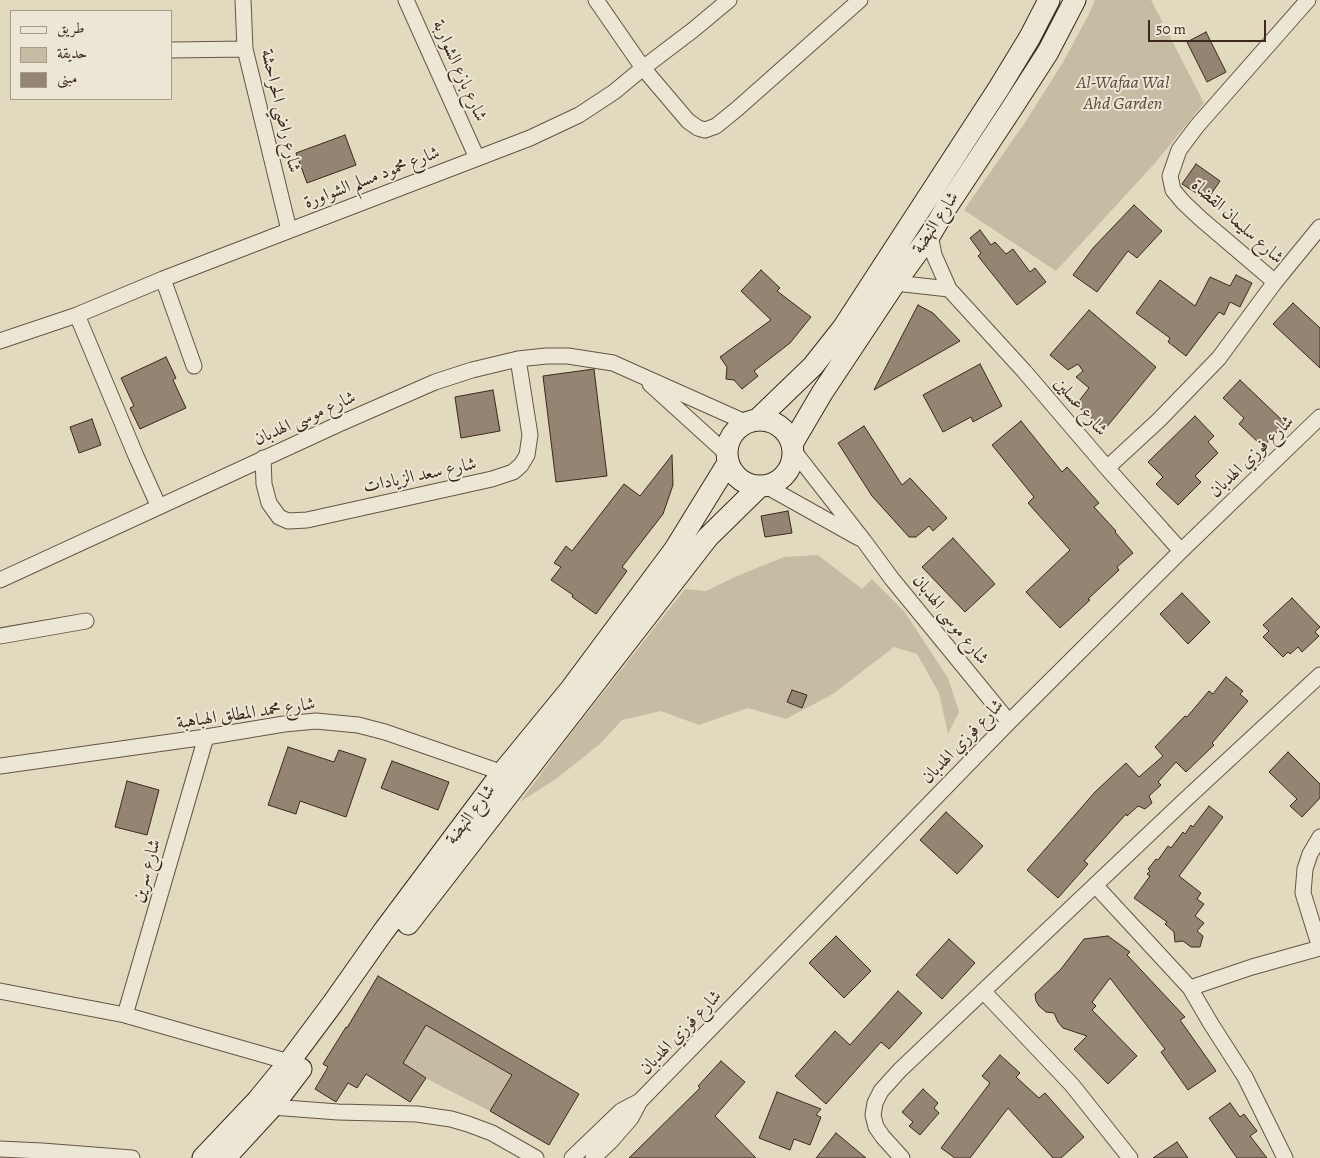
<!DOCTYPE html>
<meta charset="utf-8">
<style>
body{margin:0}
#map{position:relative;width:1320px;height:1158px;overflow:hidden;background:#e2dabe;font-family:Alegreya,Amiri,serif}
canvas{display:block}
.legend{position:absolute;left:10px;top:10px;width:162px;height:90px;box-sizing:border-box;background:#ece7d5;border:1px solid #a69b8b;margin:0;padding:6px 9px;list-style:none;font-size:15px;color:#3d281d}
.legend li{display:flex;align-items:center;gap:10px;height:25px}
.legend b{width:25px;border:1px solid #a69b8b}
.scale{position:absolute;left:1148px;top:20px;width:118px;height:22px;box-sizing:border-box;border:2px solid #3d281d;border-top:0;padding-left:6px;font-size:15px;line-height:18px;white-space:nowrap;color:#3d281d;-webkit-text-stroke:4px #ece7d5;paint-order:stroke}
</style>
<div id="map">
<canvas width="1320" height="1158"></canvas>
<ul class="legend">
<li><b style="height:6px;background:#ece7d5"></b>طريق</li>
<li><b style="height:14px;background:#c6bca3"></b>حديقة</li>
<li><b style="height:14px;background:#938571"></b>مبنى</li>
</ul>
<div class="scale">50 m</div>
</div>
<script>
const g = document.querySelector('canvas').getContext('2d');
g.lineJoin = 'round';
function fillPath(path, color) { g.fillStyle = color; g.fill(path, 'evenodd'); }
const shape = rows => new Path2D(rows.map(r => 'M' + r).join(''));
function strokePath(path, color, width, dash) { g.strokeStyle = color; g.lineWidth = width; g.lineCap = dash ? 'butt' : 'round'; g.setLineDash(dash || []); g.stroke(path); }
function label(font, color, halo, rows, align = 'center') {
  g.font = font + ' Alegreya,Amiri,serif'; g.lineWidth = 4; g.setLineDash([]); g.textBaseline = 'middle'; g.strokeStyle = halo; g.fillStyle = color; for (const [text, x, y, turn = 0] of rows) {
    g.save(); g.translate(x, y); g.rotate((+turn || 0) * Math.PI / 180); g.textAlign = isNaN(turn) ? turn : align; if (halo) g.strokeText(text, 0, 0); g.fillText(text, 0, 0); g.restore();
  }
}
fillPath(shape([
 [1095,0,1151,0,1204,103,1155,163,1056,271,964,210,1026,121,1062,64,1089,14],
 [818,555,862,589,872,579,904,611,948,678,959,712,948,734,939,693,917,654,894,647,833,694,786,719,748,708,699,725,661,711,622,720,600,744,557,778,520,802,572,732,685,589,706,591,737,576,784,557],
 [353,1019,426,1025,512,1075,490,1111,425,1078,346,1027]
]), '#c6bca3');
const building = shape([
 [1206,32,1226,72,1207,82,1187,42,1206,32],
 [345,135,356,165,307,183,296,153,345,135],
 [1196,164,1220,181,1207,200,1182,184,1196,164],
 [1134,205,1162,231,1137,258,1128,251,1097,292,1073,275,1093,248,1134,205],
 [980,230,991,245,995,242,1006,254,1013,249,1030,272,1035,268,1046,282,1017,305,978,256,981,253,970,238,980,230],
 [761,270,780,288,777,291,811,317,790,343,754,371,758,376,742,389,734,380,726,379,727,367,720,357,771,320,741,291,761,270],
 [1236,275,1252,283,1240,307,1230,302,1224,315,1219,312,1186,356,1168,342,1170,338,1136,313,1160,280,1195,306,1210,277,1230,286,1236,275],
 [1293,303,1320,328,1320,368,1273,324,1293,303],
 [918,305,933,313,960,341,874,390,918,305],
 [1089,310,1156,367,1105,429,1076,405,1089,388,1076,377,1083,371,1078,364,1068,370,1050,355,1089,310],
 [166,357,176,378,173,380,186,408,140,429,130,408,134,406,121,378,166,357],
 [980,364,1002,406,973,422,971,417,943,432,923,395,980,364],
 [594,369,607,476,556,482,543,376,594,369],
 [1240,380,1285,423,1263,447,1239,424,1244,418,1223,398,1240,380],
 [493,390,500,431,461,438,455,397,493,390],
 [1195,416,1214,436,1208,442,1218,453,1195,476,1201,482,1178,505,1156,484,1163,477,1148,462,1195,416],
 [92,419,101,445,79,453,70,427,92,419],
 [1021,421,1062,472,1067,467,1099,503,1094,507,1116,531,1115,532,1133,553,1117,567,1119,570,1088,599,1090,600,1060,628,1026,592,1070,550,1028,503,1034,497,992,445,1021,421],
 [864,426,902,485,910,478,947,518,933,531,929,526,916,537,909,537,872,496,838,443,864,426],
 [672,455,673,485,663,514,622,567,627,571,596,614,572,597,573,595,551,580,561,567,554,563,566,546,572,551,624,484,640,496,672,455],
 [788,511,792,533,765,537,761,516,788,511],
 [953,538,995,584,965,612,922,567,953,538],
 [1182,593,1210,622,1188,644,1160,614,1182,593],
 [1292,598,1320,627,1315,632,1319,636,1302,652,1298,647,1290,654,1288,652,1283,657,1263,637,1269,631,1263,625,1292,598],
 [1226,677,1243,691,1240,694,1248,701,1212,743,1214,745,1186,772,1176,762,1158,782,1161,785,1149,796,1152,803,1145,809,1138,806,1127,816,1126,814,1084,861,1088,864,1058,898,1027,870,1095,792,1126,763,1139,777,1163,756,1155,747,1185,716,1187,717,1209,691,1213,694,1226,677],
 [792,690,807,695,802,708,787,702,792,690],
 [288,747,334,762,339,750,366,759,346,817,300,801,296,814,268,805,288,747],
 [1288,752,1320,784,1320,798,1302,817,1290,806,1297,799,1269,772,1288,752],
 [392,761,449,782,438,810,381,788,392,761],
 [127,781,159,790,147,835,115,827,127,781],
 [1209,806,1223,817,1179,876,1201,893,1197,899,1204,904,1195,916,1204,923,1197,931,1203,936,1200,947,1191,947,1183,941,1175,942,1174,932,1165,924,1167,922,1134,898,1150,876,1147,874,1150,871,1148,869,1156,859,1158,860,1168,846,1171,848,1183,832,1185,834,1191,825,1193,827,1209,806],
 [946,812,983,846,957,874,920,840,946,812],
 [836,936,871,971,844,998,809,963,836,936],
 [1108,936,1130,952,1127,955,1185,1017,1180,1020,1216,1071,1188,1090,1161,1052,1165,1049,1110,978,1092,1002,1096,1006,1092,1010,1137,1056,1108,1084,1074,1049,1087,1036,1063,1028,1058,1022,1054,1013,1046,1012,1039,1006,1036,1001,1035,994,1061,969,1084,939,1108,936],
 [949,939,975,963,942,999,916,975,949,939],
 [378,976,579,1094,549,1145,490,1111,512,1075,426,1025,403,1063,426,1078,410,1102,366,1074,357,1088,348,1083,336,1102,315,1089,328,1067,323,1064,346,1027,347,1028,378,976],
 [898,991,922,1013,889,1049,881,1042,826,1104,795,1076,835,1031,850,1045,898,991],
 [1000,1055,1020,1073,1016,1077,1039,1098,1045,1093,1084,1137,1061,1158,1053,1158,1008,1108,970,1158,955,1158,941,1148,990,1083,982,1076,1000,1055],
 [721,1061,745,1082,715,1116,756,1158,629,1158,700,1088,698,1086,721,1061],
 [923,1089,938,1103,934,1108,939,1113,920,1135,909,1126,913,1122,902,1112,923,1089],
 [777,1092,821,1109,816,1115,821,1117,810,1145,794,1139,790,1150,759,1138,777,1092],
 [1230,1103,1240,1117,1244,1114,1257,1131,1250,1136,1267,1158,1237,1158,1209,1118,1230,1103],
 [836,1133,866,1158,816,1158,836,1133],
 [1177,1142,1188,1158,1153,1158,1177,1142]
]);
fillPath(building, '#938571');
strokePath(building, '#3d281d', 1);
const street = shape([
 [243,0,245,49,289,230],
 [406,0,477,158],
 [596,0,643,68,688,121,698,128,705,130,716,126,737,109,860,0],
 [173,50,245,49],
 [930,235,934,255,949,289,1024,371,1107,468,1181,551],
 [163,279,194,366],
 [1275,282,1201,219,1183,202,1173,190,1170,176,1179,150,1197,126,1308,0],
 [895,283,949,289],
 [77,315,136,456,159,507],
 [0,341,77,315,163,279,530,138,579,115,614,92,643,68,693,30,729,0],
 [650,384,726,453],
 [793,450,864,541,892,579,1009,722],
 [263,458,264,484,269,503,279,517,288,521,307,520,492,479,513,472,521,465,527,455,530,435,518,359],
 [1107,468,1159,420,1219,358,1275,282,1320,227],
 [766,486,859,538],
 [0,580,339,424,435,382,472,370,518,359,546,356,568,356,613,363,745,422],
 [0,636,86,621],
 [0,766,206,737,284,724,316,721,358,725,385,732,509,775],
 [1320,837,1310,854,1305,869,1303,893,1320,948],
 [1095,885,1190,988,1211,1024,1245,1077,1285,1158],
 [1190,988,1252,967,1320,948],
 [0,991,125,1015,289,1062],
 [983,991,1072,1085,1130,1158],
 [125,1015,206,737],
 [272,1107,338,1112,417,1114,451,1119,468,1124,492,1133,536,1158],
 [0,1149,42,1151,132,1158],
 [572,1158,621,1111,640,1101],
 [593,1158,611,1141,631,1118,640,1101,1009,722,1181,551,1320,417],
 [902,1158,883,1137,876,1127,873,1115,875,1103,881,1091,900,1070,1185,800,1320,675]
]);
const secondary = shape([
 [758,419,813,366,843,328,999,88,1030,37,1049,0],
 '727 453a33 33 0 1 1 66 0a33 33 0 1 1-66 0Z',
 [792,444,822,393,895,283,930,235,946,208,1012,108,1048,52,1075,0],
 [408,924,708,537,760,486],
 [203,1158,257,1101,289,1062,333,1003,383,932,502,773,570,690,675,549,728,463],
 [225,1158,272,1107,301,1069]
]);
strokePath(street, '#665445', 17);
strokePath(secondary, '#3d281d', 23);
strokePath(street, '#ece7d5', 15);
strokePath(secondary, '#ece7d5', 21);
label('18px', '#3d281d', '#ece7d5', [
 ["شارع بازع الشواربة",459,71,66],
 ["شارع راضي الحراحشة",280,111,77],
 ["شارع محمود مسلم الشواورة",372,178,-21],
 ["شارع سليمان القضاة",1237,222,42],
 ["شارع النهضة",936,223,-57],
 ["شارع عسلين",1080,407,49],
 ["شارع موسى الهدبان",305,419,-24],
 ["شارع فوزي الهدبان",1252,457,-44],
 ["شارع سعد الزيادات",420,476,-12],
 ["شارع موسى الهدبان",950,620,51],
 ["شارع محمد المطلق الهباهبة",246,714,-8],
 ["شارع فوزي الهدبان",963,742,-46],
 ["شارع النهضة",471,815,-53],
 ["شارع سرين",147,871,-74],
 ["شارع فوزي الهدبان",681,1033,-46]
]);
label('italic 18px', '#584638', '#ece7d5', [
 ["Al-Wafaa Wal",1123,84],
 ["Ahd Garden",1123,105]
]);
</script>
